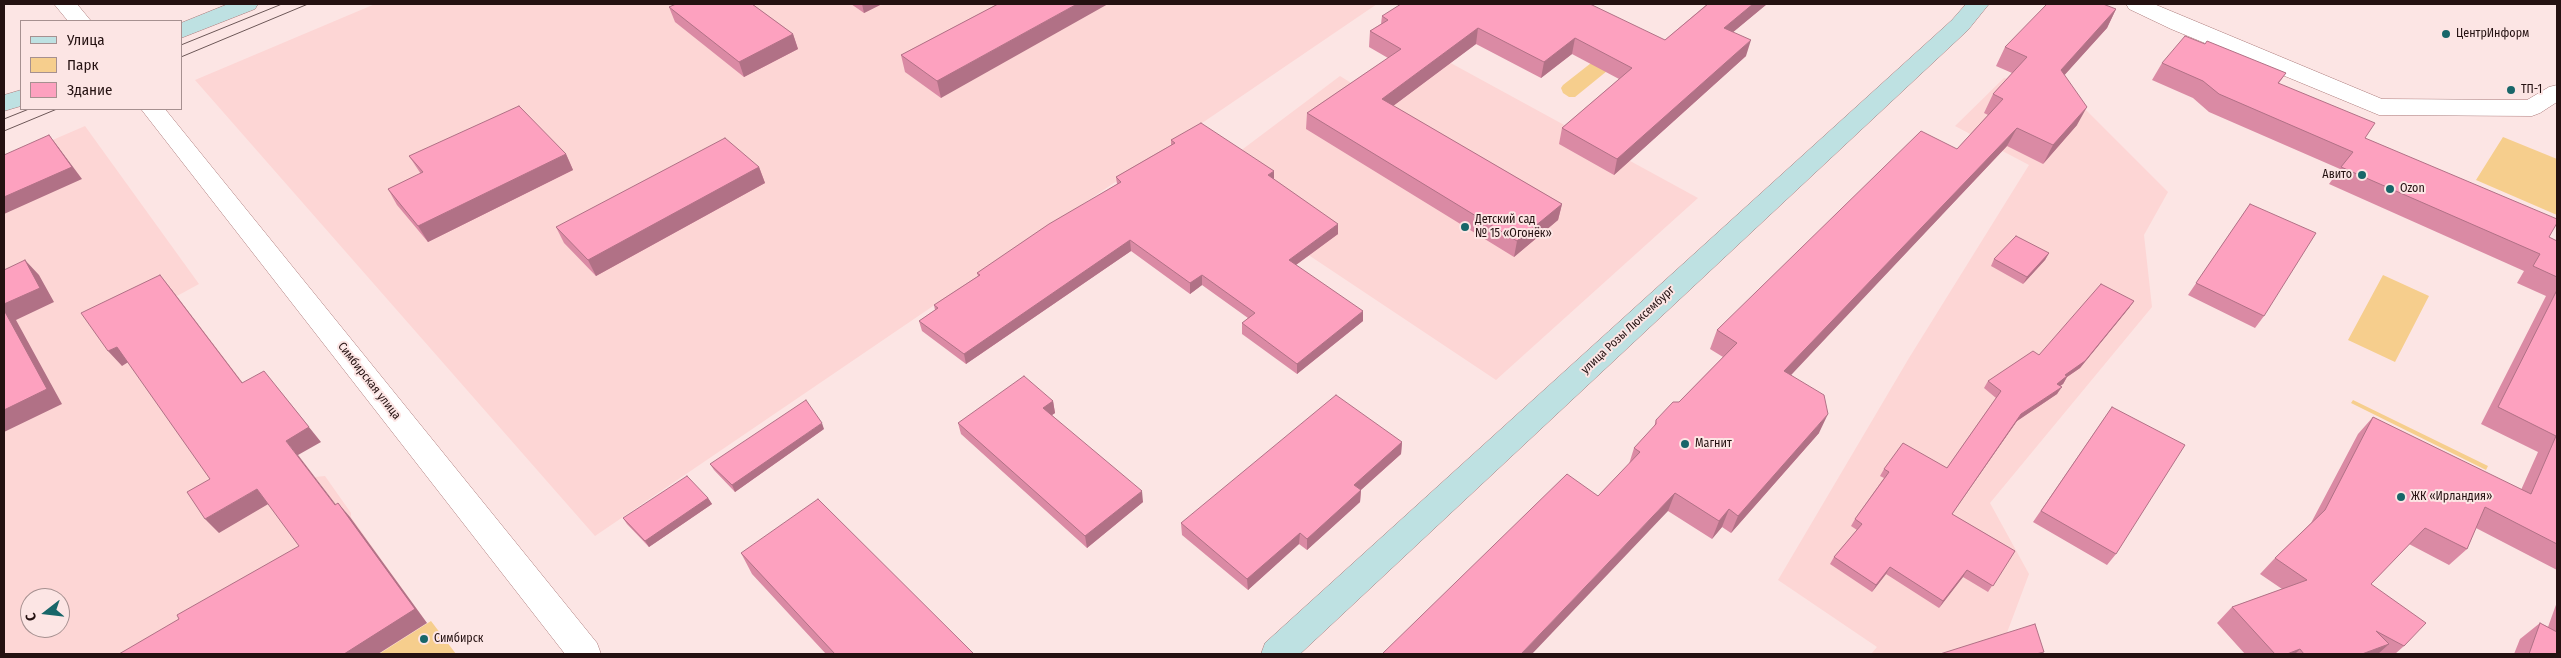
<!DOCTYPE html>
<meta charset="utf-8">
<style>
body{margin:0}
#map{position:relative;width:2561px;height:658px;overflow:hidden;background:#fce5e4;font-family:"Fira Sans Condensed",sans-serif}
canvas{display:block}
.frame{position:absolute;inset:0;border:5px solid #241111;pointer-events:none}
.legend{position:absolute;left:20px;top:20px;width:162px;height:90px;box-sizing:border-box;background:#fce5e4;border:1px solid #a69090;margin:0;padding:6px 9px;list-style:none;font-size:15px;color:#241111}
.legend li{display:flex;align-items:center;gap:10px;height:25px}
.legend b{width:25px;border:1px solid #a69090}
.north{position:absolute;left:20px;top:588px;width:50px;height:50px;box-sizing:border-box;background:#fce5e4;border:1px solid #a69090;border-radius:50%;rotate:254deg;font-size:14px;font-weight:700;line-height:20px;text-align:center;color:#241111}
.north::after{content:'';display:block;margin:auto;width:18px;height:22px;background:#186669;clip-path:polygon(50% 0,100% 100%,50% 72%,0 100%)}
</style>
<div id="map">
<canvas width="2561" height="658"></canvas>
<div class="frame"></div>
<ul class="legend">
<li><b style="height:6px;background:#bee1e2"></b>Улица</li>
<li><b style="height:14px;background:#f6ce8d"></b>Парк</li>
<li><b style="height:14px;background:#fda1bf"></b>Здание</li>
</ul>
<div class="north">С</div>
</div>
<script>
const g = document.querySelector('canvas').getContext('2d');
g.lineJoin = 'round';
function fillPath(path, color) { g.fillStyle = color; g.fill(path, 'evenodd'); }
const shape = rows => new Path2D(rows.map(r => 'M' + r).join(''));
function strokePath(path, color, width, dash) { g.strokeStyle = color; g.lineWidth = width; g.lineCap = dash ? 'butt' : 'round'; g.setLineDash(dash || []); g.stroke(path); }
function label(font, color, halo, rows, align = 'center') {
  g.font = font + ' "Fira Sans Condensed",sans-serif'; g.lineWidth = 4; g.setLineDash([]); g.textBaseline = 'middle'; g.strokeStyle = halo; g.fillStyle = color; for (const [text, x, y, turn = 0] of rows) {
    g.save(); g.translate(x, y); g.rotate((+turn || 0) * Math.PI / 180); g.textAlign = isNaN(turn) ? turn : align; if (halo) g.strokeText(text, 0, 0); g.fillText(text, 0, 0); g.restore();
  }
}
fillPath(shape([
 [375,4,1377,4,595,536,195,80],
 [1425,49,1698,198,1496,380,1199,182,1340,76,1364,91],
 [2004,78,2069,93,2168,192,2144,235,2152,307,1990,503,2029,574,1999,654,1871,654,1877,647,1778,580,1909,358,2029,165,1955,126],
 [85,126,199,284,177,296,315,477,325,476,351,513,351,517,427,623,379,654,4,654,4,161],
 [30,598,60,598,60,628,30,628]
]), '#fdd6d5');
fillPath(shape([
 [1623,38,1639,45,1575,97,1569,97,1563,93,1561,88,1563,85],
 [2503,137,2557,159,2557,215,2476,180],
 [2383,275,2429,296,2395,362,2348,340],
 [2353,400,2488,466,2486,470,2351,403],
 [431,621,456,654,379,654]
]), '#f6ce8d');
const street = shape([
 [54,4,77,4,91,21,68,21,54,4],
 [2126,4,2154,4,2382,99,2527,100,2549,87,2557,85,2557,102,2540,113,2532,116,2379,115,2171,29,2129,9,2126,4],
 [141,109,165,109,597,643,601,654,565,654,141,109]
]);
const secondary = shape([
 [228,4,258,4,255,9,181,38,181,23,228,4],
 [1966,4,1989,4,1968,30,1300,654,1261,654,1265,643,1952,20,1966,4],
 [21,90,21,106,4,111,4,95,21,90]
]);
strokePath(street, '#ab7979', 1);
strokePath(secondary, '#ab7979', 1);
fillPath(street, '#fff');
fillPath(secondary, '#bee1e2');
strokePath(shape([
 [181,45,282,4],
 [181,57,308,4],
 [4,119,29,109],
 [4,131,57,109]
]), '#6c5757', 1);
fillPath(shape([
 [676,4,755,4,753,5,793,34,798,49,744,77,675,22,669,7],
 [851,4,882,4,864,13],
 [998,4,941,98,905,72,901,55],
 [1703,4,1767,4,1733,32,1746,56,1614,175,1559,144,1562,128,1619,79,1572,54,1541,78,1476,44,1393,106,1562,204,1558,220,1514,257,1306,129,1307,113,1388,58,1369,47,1370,31,1381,24,1382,16,1665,40,1706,5],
 [2116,9,2107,28,2064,75,2077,125,2043,164,2007,146,1790,375,1819,433,1731,533,1722,527,1712,539,1668,511,1598,496,1629,464,1634,448,1654,427,1656,420,1679,402,1723,357,1710,349,1717,330,1957,149,1988,115,1984,113,1993,94,2012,73,1996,66,2005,47],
 [2205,44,2286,73,2279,83,2365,138,2549,237,2557,241,2557,570,2476,528,2467,549,2449,565,2409,544,2371,584,2404,646,2395,654,2245,654,2217,623,2232,607,2282,589,2260,574,2275,558,2311,523,2358,434,2373,417,2521,490,2538,452,2481,424,2546,296,2517,283,2524,271,2329,184,2340,169,2209,112,2193,98,2152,80,2162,63],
 [1171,140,1274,180,1338,234,1296,265,1363,321,1297,374,1242,334,1242,323,1248,318,1202,285,1190,294,1131,251,966,364,922,331,919,321,935,310,934,305,978,276,977,273,1117,184,1116,177,1171,145],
 [566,154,573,170,428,242,397,205,388,189,421,174,409,156],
 [759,167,765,183,596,276,564,243,556,227],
 [2250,204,2264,316,2255,328,2188,295],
 [2049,253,2045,260,2023,284,1991,266,1994,259],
 [2134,301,2129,308,2080,368,2067,377,2063,384,2060,386,2057,394,2017,421,1952,514,2015,551,1988,592,1963,577,1939,608,1886,574,1872,592,1830,564,1834,557,1857,530,1851,526,1855,519,1884,478,1880,476,1884,469,1947,468,1996,398,1984,388,1988,381,2039,355],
 [1053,401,1055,413,1052,415,1143,502,1087,548,961,434,958,423],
 [2112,407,2116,554,2107,565,2033,522],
 [824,429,735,492,714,470,710,464],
 [1402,442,1401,454,1361,490,1360,502,1307,550,1299,544,1248,590,1182,535,1181,523],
 [708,498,712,504,649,547,627,524,623,518],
 [741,553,974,654,826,654,752,574],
 [2557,602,2557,654,2514,654,2520,639,2540,623,2548,627]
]), '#da8aa4');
fillPath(shape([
 [862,4,882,4,864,13],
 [1077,4,1108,4,941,98,937,81],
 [1753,4,1767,4,1720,43,1724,28],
 [2116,9,2107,28,2052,89,2061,70],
 [1478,28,1476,44,1381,115,1382,99],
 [793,34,798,49,744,77,739,62],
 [1575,38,1572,54,1541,78,1544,62],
 [1751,40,1746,56,1614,175,1617,159],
 [2087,107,2077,125,2043,164,2053,145],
 [2017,128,2007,146,1777,390,1784,371],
 [49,135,59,148,82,179,4,214,4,197],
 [566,154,573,170,428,242,418,226],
 [759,167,765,183,596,276,588,260],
 [1274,171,1274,182,1268,175],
 [1562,204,1558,220,1514,257,1517,241],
 [1338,224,1338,234,1289,270,1289,260],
 [1130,240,1131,251,966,364,964,354],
 [2049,253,2045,260,2023,284,2027,277],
 [25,260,39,275,54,302,16,320,62,404,4,432,4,304],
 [160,275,172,290,254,398,242,383],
 [1202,275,1202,285,1190,294,1190,283],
 [2134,301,2129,308,2080,368,2067,377,2063,384,2052,391,2057,384,2065,375],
 [1363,311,1363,321,1297,374,1297,364],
 [117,347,130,361,122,366,108,351],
 [276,386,321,442,298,455,347,519,335,505,286,441],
 [2062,387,2057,394,2017,421,1947,521,2021,414],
 [1053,401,1055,413,1046,419,1043,408],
 [1828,414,1819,433,1731,533,1738,516],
 [822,423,824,429,735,492,732,485],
 [1402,442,1401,454,1353,497,1354,485],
 [257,489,270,503,219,533,205,519],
 [1361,490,1360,502,1307,550,1307,539],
 [1142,491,1143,502,1087,548,1085,536],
 [1675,493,1668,511,1532,654,1521,654],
 [708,498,712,504,649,547,645,541],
 [338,503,350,517,427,623,378,654,344,654],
 [1729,509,1722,527,1712,539,1719,521],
 [1300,533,1299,544,1248,590,1247,579],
 [1890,567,1886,574,1872,592,1876,585],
 [1967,570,1963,577,1939,608,1943,601],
 [2389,644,2378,654,2362,654],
 [2300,649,2295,654,2287,654]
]), '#b17186');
const building = shape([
 [676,4,752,4,793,34,739,62,669,7,676,4],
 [998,4,1077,4,937,81,901,55,998,4],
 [1401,4,1590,4,1665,40,1708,4,1753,4,1724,28,1751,40,1617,159,1562,128,1632,68,1575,38,1544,62,1478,28,1382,99,1562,204,1517,241,1307,113,1401,49,1370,31,1388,20,1382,16,1401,4],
 [2047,4,2103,4,2116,9,2061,70,2087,107,2053,145,2017,128,1784,371,1824,395,1828,414,1738,516,1729,509,1719,521,1675,493,1521,654,1382,654,1567,474,1598,496,1640,452,1634,448,1656,424,1656,420,1673,402,1679,402,1737,343,1717,330,1921,131,1957,149,2003,99,1993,94,2027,57,2005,47,2047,4],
 [2185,36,2205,44,2207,41,2286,73,2278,83,2375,123,2365,138,2557,219,2557,223,2549,237,2557,241,2557,277,2533,266,2540,254,2341,167,2353,152,2219,94,2203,81,2162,63,2185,36],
 [519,106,566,154,418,226,388,189,423,172,409,156,519,106],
 [1201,123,1274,171,1268,175,1338,224,1289,260,1363,311,1297,364,1242,323,1255,313,1202,275,1190,283,1130,240,964,354,919,321,938,308,934,305,980,275,977,273,1049,224,1121,182,1116,177,1175,143,1171,140,1201,123],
 [49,135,72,167,4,197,4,155,49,135],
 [725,138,759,167,588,260,556,227,725,138],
 [2250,204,2316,233,2264,316,2196,283,2250,204],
 [2016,236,2049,253,2027,277,1994,259,2016,236],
 [25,260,40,288,4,304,4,270,25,260],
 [160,275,242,383,264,371,309,427,286,441,335,505,338,503,415,609,344,654,119,654,179,619,177,615,299,546,257,489,205,519,187,492,210,479,117,347,108,351,81,313,160,275],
 [2101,284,2134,301,2085,361,2065,375,2067,376,2057,384,2062,387,2021,414,1952,514,2015,551,1993,586,1967,570,1943,601,1890,567,1876,585,1834,557,1862,524,1855,519,1889,472,1884,469,1903,443,1947,468,2001,391,1988,381,2033,351,2039,355,2101,284],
 [2557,290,2557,544,2485,507,2467,549,2425,528,2371,584,2426,623,2404,646,2376,631,2389,644,2362,654,2304,654,2300,649,2287,654,2275,654,2232,607,2307,580,2275,558,2325,510,2373,417,2531,494,2556,436,2498,407,2557,290],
 [4,310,47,389,4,410,4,310],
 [1024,376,1053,401,1043,408,1142,491,1085,536,958,423,1024,376],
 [1336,395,1402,442,1354,485,1361,490,1307,539,1300,533,1247,579,1181,523,1336,395],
 [806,400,822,423,732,485,710,464,806,400],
 [2112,407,2185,445,2116,554,2041,511,2112,407],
 [687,476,708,498,645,541,623,518,687,476],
 [818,499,974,654,835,654,741,553,818,499],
 [2540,623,2557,632,2557,654,2529,654,2540,623],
 [2035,624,2044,652,2036,654,1940,654,2035,624]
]);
fillPath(building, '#fda1bf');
strokePath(building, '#b17186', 1);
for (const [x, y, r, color] of [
 [2446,34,5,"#186669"],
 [2511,90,5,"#186669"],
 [2362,175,5,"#186669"],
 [2390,189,5,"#186669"],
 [1465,227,5,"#186669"],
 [1685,444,5,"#186669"],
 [2401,497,5,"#186669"],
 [424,639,5,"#186669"]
]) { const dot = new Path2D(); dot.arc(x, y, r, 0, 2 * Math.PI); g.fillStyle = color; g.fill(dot); strokePath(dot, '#fce5e4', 2); }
label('12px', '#241111', '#fce5e4', [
 ["ЦентрИнформ",2456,34],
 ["ТП-1",2521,90],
 ["Авито",2352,175,"right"],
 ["Ozon",2400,189],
 ["Детский сад",1475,220],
 ["№ 15 «Огонёк»",1475,234],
 ["Магнит",1695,444],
 ["ЖК «Ирландия»",2411,497],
 ["Симбирск",434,639]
], 'left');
label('12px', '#241111', '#fce5e4', [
 ["улица Розы Люксембург",1628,330,-43],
 ["Симбирская улица",369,381,52]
]);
</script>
